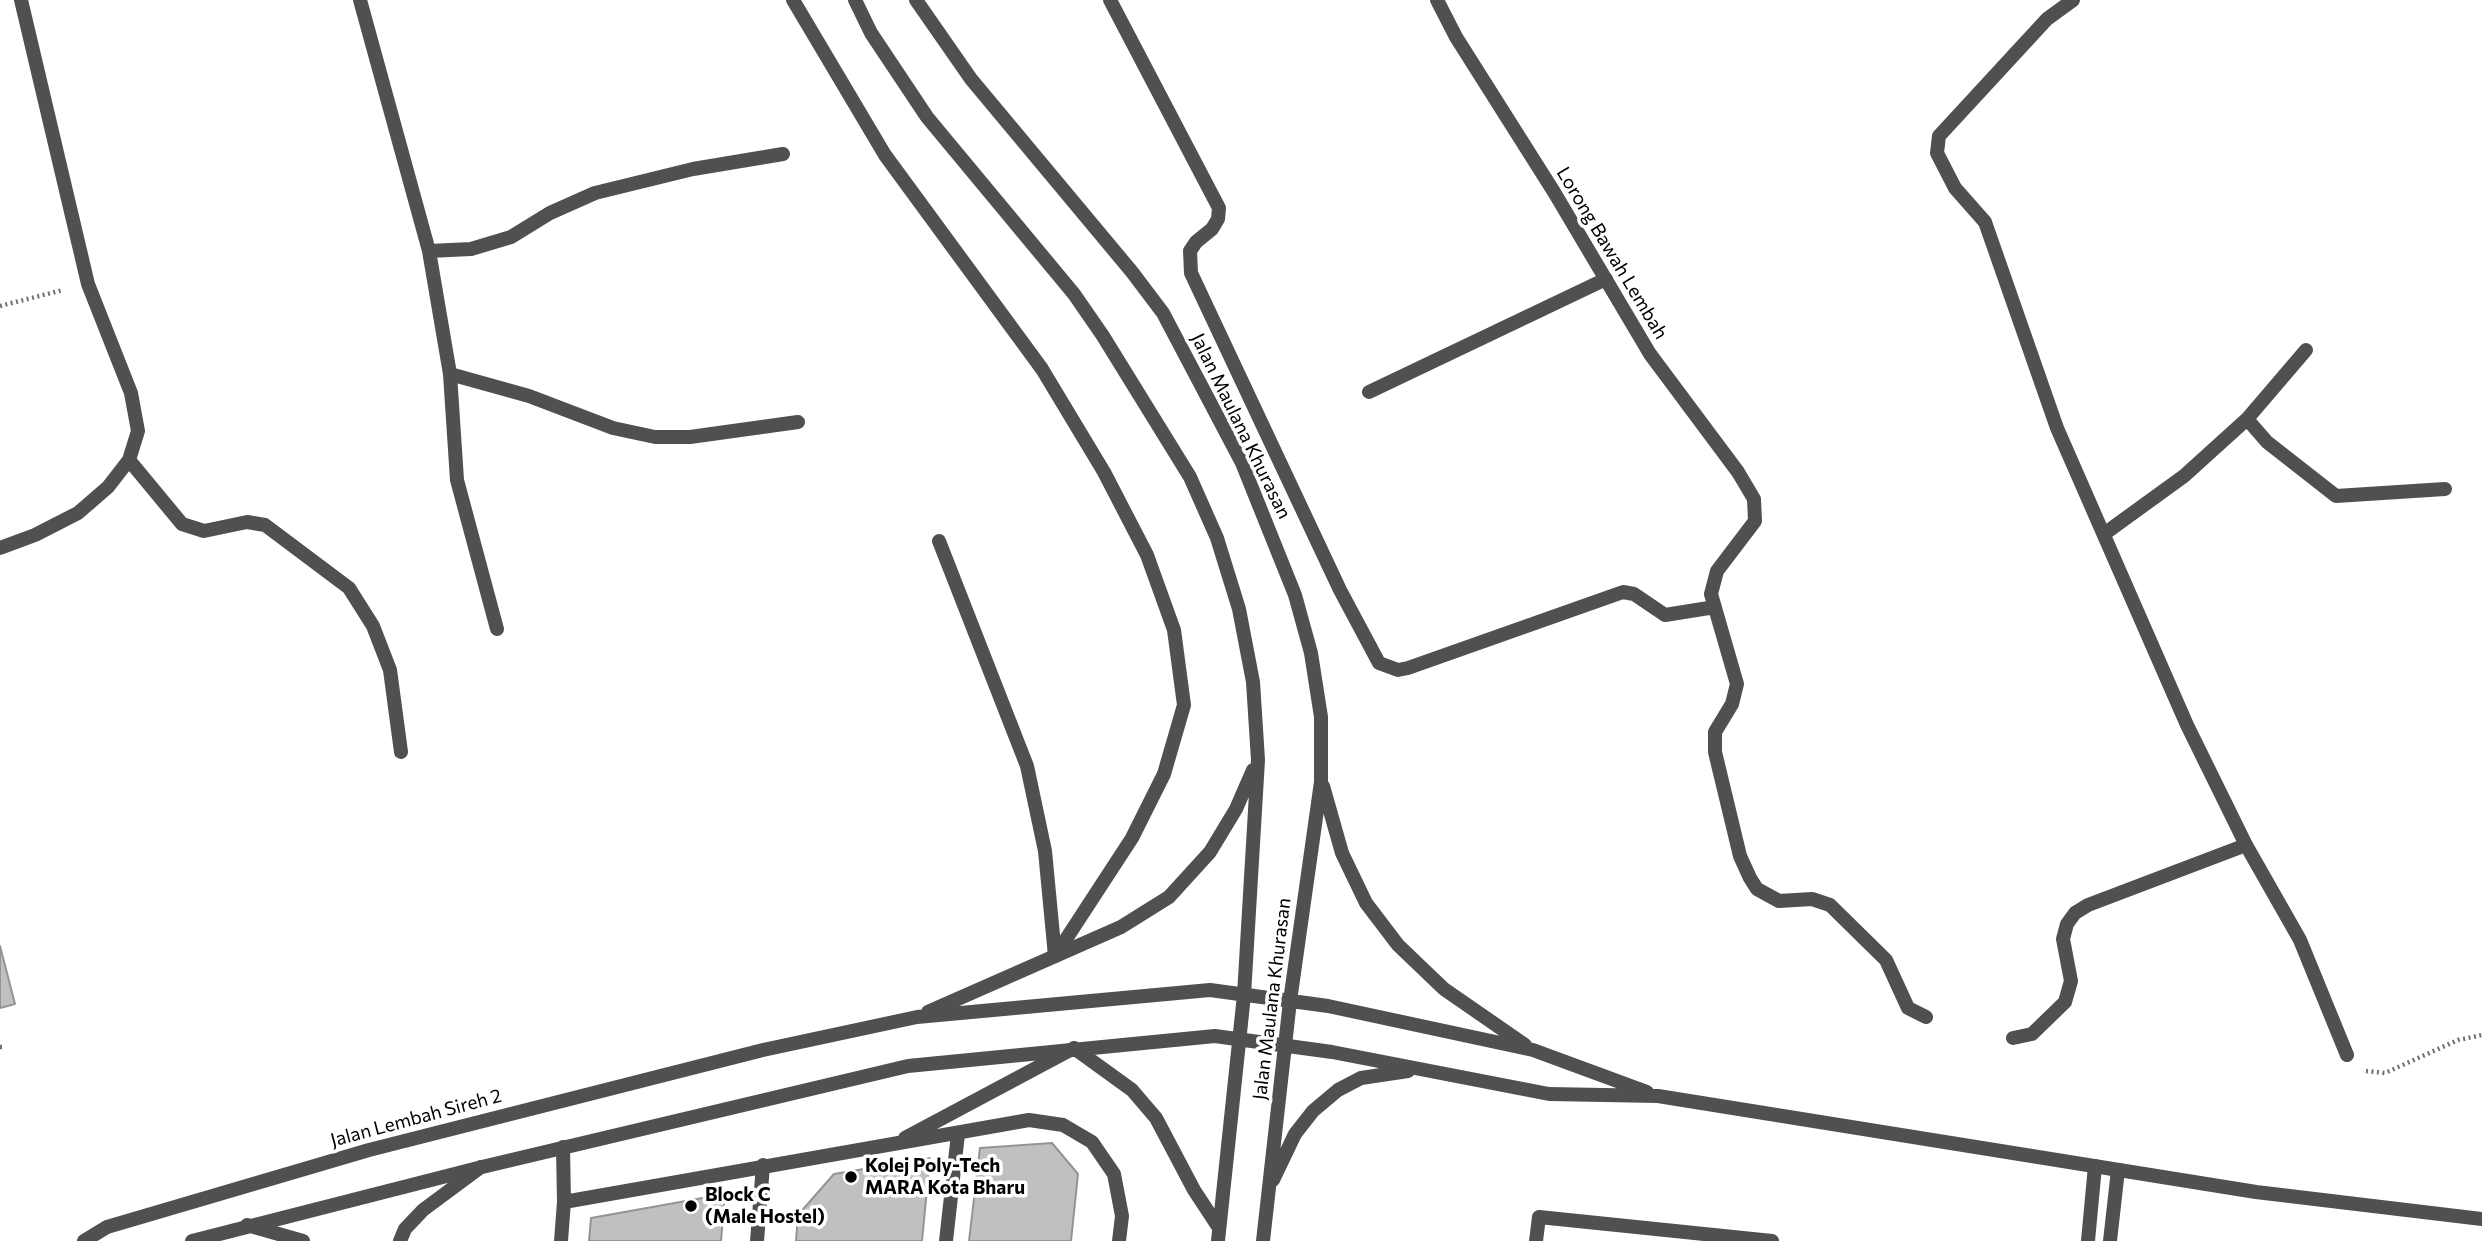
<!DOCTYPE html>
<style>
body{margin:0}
canvas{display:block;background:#fff}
</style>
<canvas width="2482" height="1241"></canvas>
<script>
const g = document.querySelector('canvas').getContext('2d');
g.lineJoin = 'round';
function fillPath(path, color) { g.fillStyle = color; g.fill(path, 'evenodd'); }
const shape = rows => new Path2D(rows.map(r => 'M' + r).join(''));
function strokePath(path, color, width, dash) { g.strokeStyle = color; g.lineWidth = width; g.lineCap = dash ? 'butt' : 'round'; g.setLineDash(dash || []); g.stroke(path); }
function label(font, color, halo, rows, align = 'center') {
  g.font = font + ' Commissioner,sans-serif'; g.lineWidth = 7; g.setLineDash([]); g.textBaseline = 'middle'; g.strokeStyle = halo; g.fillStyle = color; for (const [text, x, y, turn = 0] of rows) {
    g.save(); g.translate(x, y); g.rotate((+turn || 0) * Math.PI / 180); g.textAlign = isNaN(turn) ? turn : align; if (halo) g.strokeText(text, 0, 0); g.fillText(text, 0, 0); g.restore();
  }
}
const building = shape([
 [0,946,15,1004,0,1008,0,946],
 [1052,1143,1078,1174,1071,1241,969,1241,980,1148,1052,1143],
 [930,1158,922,1241,796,1241,798,1215,834,1174,930,1158],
 [725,1194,721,1241,589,1241,591,1218,725,1194]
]);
fillPath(building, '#c0c0c0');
strokePath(building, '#949494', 2);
strokePath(shape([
 [0,306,63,290],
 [0,1047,2,1047],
 [2366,1071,2385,1073,2458,1040,2482,1035]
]), '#727272', 4.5, [2, 3.5]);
strokePath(shape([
 [1369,392,1606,279],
 [2247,419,2267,442,2336,496,2445,489],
 [2104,534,2184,476,2247,419,2306,350],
 [939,541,1027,766,1045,851,1055,956],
 [561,1241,564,1202],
 [757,1241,763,1165],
 [946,1241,958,1134],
 [1536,1241,1539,1217,1772,1241],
 [2088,1241,2095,1166],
 [2110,1241,2118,1170]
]), '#505050', 14);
strokePath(shape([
 [360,0,429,251,450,374,457,480,497,629],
 [793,0,885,155,1042,369,1104,472,1147,555,1174,630,1184,705,1164,774,1132,838,1055,956],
 [1110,0,1219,208,1218,219,1212,229,1196,242,1190,251,1191,273,1340,590,1379,663,1398,670,1408,668,1623,592,1634,594,1665,615,1715,607],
 [1437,0,1456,37,1554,192,1650,354,1738,472,1754,499,1755,521,1717,571,1711,594,1737,684,1732,704,1715,732,1715,752,1740,856,1750,878,1757,889,1779,901,1812,899,1830,905,1886,960,1908,1008,1926,1017],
 [2073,0,2047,19,1939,136,1937,153,1955,188,1985,222,2057,428,2187,725,2246,845,2300,940,2347,1055],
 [429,251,471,249,511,237,550,213,595,193,693,169,783,154],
 [450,374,529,396,613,428,655,437,690,437,798,422],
 [129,460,182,524,204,531,247,522,265,525,349,588,373,626,390,670,401,752],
 [0,548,35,535,78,513,108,487,129,460,138,431,131,393,88,284,21,0],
 [2013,1038,2032,1034,2065,1002,2071,981,2063,939,2067,924,2075,913,2088,905,2246,845],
 [905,1138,1070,1050],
 [563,1147,564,1202,1029,1120,1063,1125,1092,1142,1114,1174,1122,1216,1119,1241],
 [247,1225,303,1241],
 [400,1241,405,1229,423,1210,481,1167]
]), '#505050', 14);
strokePath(shape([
 [855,0,871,33,927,117,1074,294,1103,336,1190,477,1217,538,1239,609,1253,682,1258,760,1244,995,1218,1241],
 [916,0,971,79,1132,272,1163,313,1242,463,1295,595,1311,653,1321,717,1321,782,1290,1001,1263,1241],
 [1323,786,1342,853,1366,903,1398,945,1444,989,1525,1045],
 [928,1012,1121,927,1169,897,1210,852,1236,809,1253,770],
 [1074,1048,1132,1090,1156,1118,1194,1190,1219,1228],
 [1273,1180,1295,1134,1313,1111,1338,1090,1361,1078,1408,1071],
 [84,1241,107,1227,369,1150,763,1050,917,1017,1210,990,1328,1006,1533,1050,1647,1092],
 [192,1241,482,1167,908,1066,1215,1036,1332,1052,1549,1094,1658,1096,2256,1192,2482,1219]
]), '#505050', 14);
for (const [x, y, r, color] of [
 [851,1177,7,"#000"],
 [691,1206,7,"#000"]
]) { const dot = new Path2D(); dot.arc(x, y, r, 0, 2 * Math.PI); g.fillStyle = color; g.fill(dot); strokePath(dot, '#fff', 2.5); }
label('19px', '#000', '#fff', [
 ["Lorong Bawah Lembah",1612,253,59],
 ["Jalan Maulana Khurasan",1241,426,64],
 ["Jalan Maulana Khurasan",1272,999,-83],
 ["Jalan Lembah Sireh 2",416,1118,-15]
]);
label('bold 19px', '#000', '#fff', [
 ["Kolej Poly-Tech",865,1166],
 ["MARA Kota Bharu",865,1188],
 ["Block C",705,1195],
 ["(Male Hostel)",705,1217]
], 'left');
</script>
